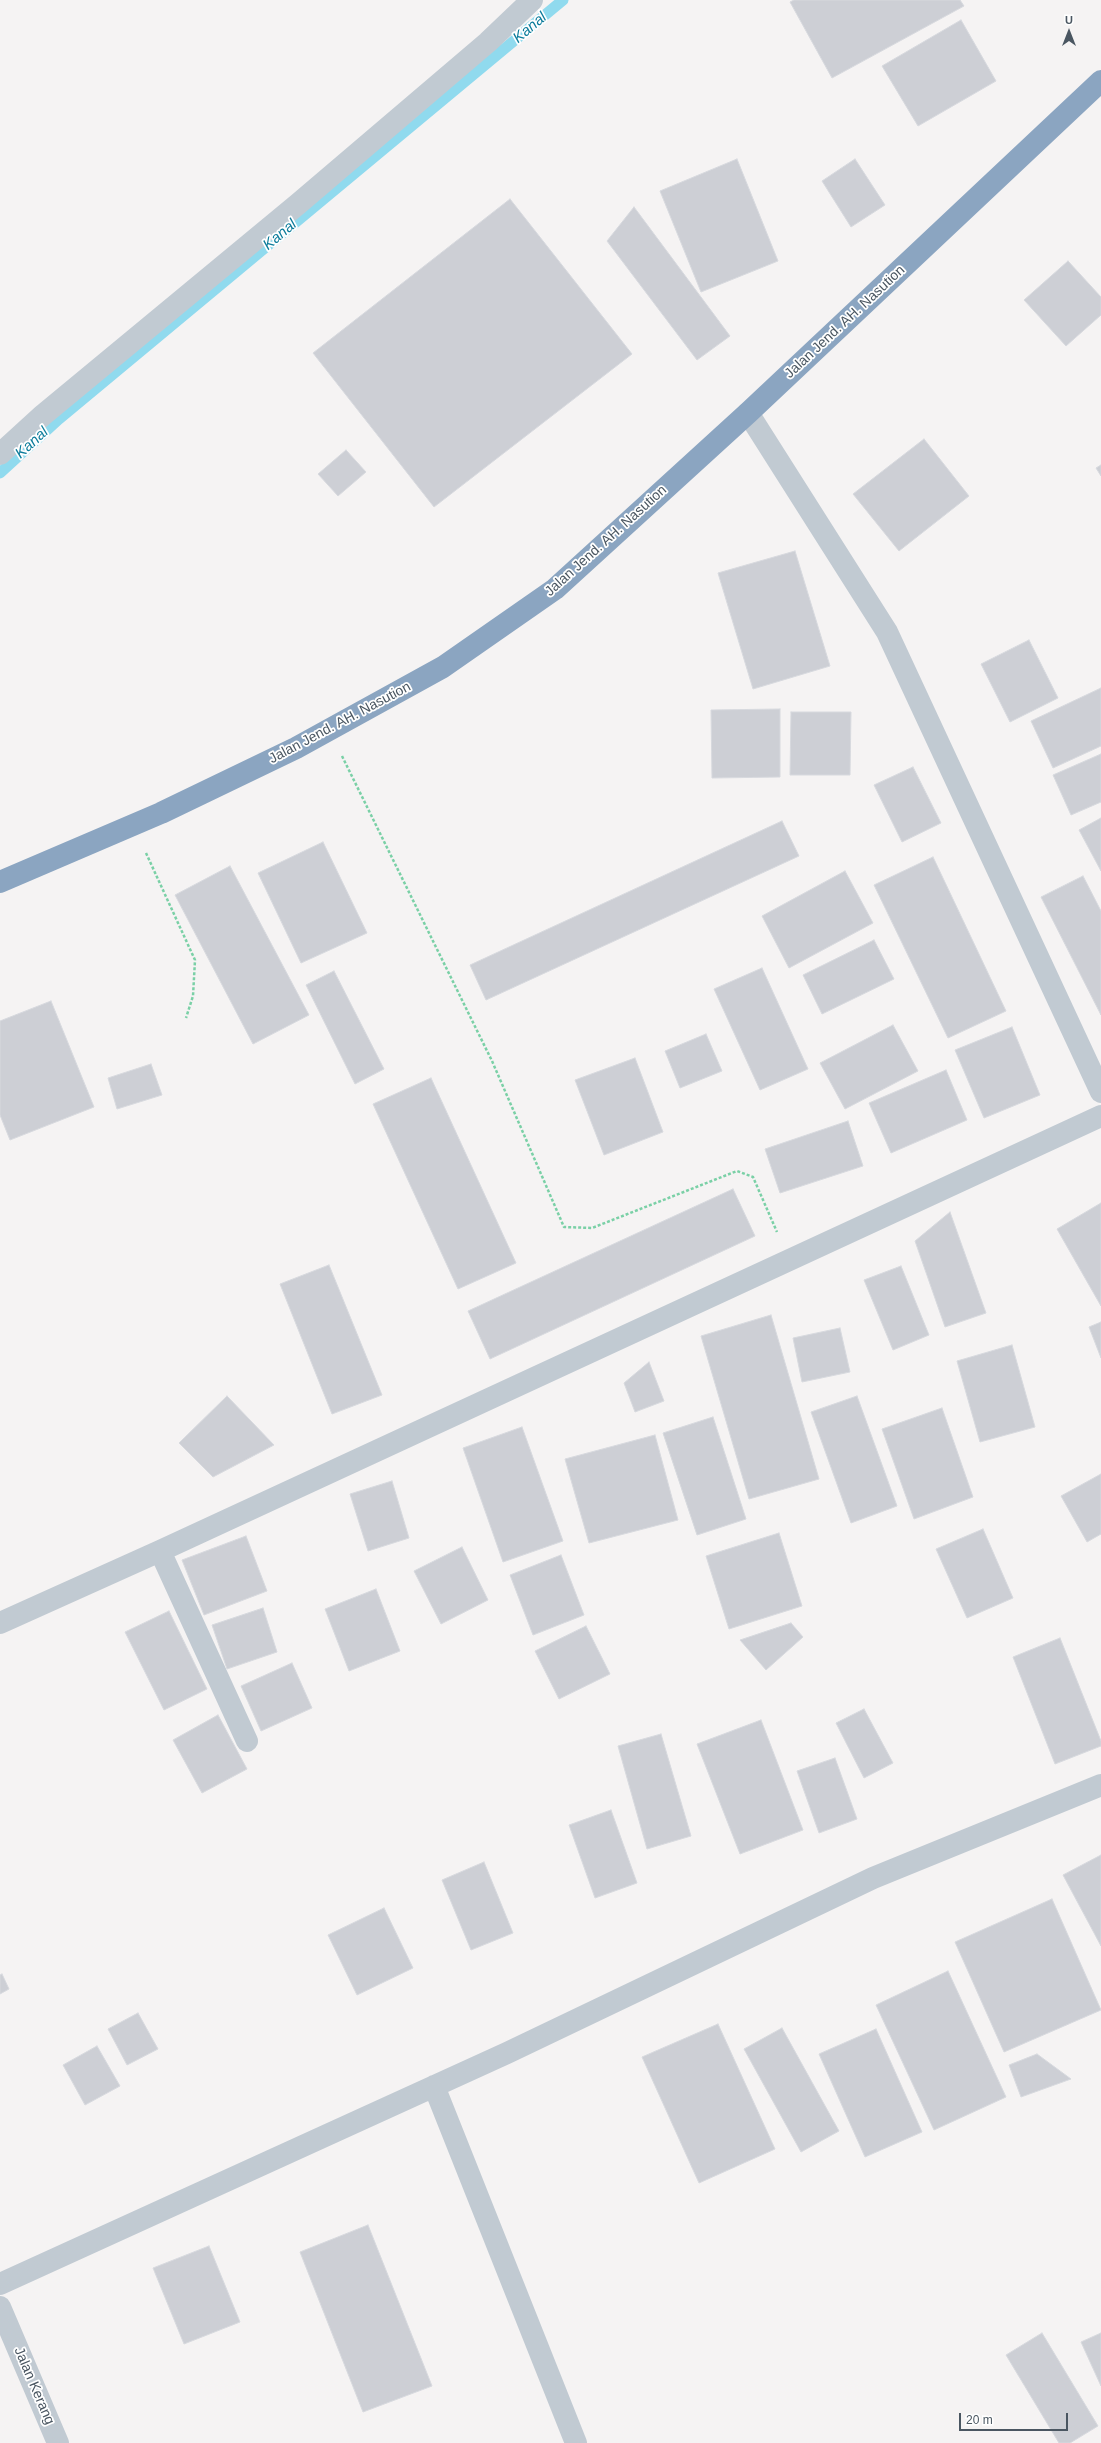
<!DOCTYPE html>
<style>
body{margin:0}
#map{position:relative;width:1101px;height:2443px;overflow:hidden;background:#f5f3f3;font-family:Arial,sans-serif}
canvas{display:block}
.north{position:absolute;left:1049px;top:12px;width:40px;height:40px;-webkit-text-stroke:3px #fff;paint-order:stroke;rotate:0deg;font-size:11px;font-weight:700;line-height:16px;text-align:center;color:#4a5661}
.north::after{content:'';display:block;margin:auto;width:14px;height:18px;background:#4a5661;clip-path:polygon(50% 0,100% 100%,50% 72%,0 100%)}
.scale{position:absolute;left:959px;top:2413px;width:109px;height:18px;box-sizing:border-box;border:2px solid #4a5661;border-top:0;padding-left:5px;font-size:12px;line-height:14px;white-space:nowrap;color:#4a5661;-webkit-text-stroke:3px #fff;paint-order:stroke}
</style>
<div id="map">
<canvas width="1101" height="2443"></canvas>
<div class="north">U</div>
<div class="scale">20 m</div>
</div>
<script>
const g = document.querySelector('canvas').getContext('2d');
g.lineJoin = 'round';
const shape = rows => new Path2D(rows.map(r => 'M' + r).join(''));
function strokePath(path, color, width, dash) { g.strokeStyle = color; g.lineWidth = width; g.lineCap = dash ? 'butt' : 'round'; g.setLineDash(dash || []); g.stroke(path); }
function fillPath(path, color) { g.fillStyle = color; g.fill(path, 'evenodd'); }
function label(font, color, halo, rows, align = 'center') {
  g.font = font + ' Arial,sans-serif'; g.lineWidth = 3.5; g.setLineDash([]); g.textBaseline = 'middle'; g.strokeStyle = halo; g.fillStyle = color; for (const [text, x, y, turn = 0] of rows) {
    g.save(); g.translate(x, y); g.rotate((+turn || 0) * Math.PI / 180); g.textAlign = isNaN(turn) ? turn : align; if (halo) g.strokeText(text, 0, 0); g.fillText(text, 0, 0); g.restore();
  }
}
strokePath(shape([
 [0,473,59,419,563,0]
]), '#90daee', 11);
const building = shape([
 [794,0,960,0,964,6,832,78,790,2,794,0],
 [961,20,996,81,918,126,882,66,961,20],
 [737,159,778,261,701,292,660,191,737,159],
 [855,159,885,205,851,227,822,181,855,159],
 [510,199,632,354,434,507,313,353,510,199],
 [634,207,730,336,697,360,607,241,634,207],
 [1068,261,1101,297,1101,315,1066,346,1024,300,1068,261],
 [924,439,969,496,899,551,853,494,924,439],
 [346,450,366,472,338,496,318,474,346,450],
 [1101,465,1101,476,1096,468,1101,465],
 [795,551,830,666,753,689,718,573,795,551],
 [1029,640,1058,698,1010,722,981,664,1029,640],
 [1101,688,1101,746,1053,768,1031,721,1101,688],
 [780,709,780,777,712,778,711,710,780,709],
 [791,712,851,712,850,775,790,775,791,712],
 [1101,754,1101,802,1071,815,1053,775,1101,754],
 [913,767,941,823,902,842,874,785,913,767],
 [1101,818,1101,871,1079,830,1101,818],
 [782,821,799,856,486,1000,470,965,782,821],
 [323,842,367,933,301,963,258,873,323,842],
 [933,857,1006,1011,948,1038,874,885,933,857],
 [230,866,309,1015,253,1044,175,895,230,866],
 [845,871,873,923,789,968,762,916,845,871],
 [1083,876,1101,911,1101,1015,1041,897,1083,876],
 [874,940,894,979,822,1014,803,975,874,940],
 [762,968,808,1069,760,1090,714,989,762,968],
 [334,971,384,1069,355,1084,306,985,334,971],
 [51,1001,94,1107,10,1140,0,1115,0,1021,51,1001],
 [893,1025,918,1071,845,1109,820,1063,893,1025],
 [1012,1027,1040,1095,984,1118,955,1050,1012,1027],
 [706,1034,722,1071,680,1088,665,1051,706,1034],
 [635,1058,663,1132,604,1155,575,1080,635,1058],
 [151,1064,162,1095,117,1109,108,1078,151,1064],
 [946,1070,967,1120,891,1153,869,1103,946,1070],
 [431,1078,516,1263,458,1289,373,1104,431,1078],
 [848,1121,863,1166,780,1193,765,1149,848,1121],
 [733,1189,755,1236,490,1359,468,1311,733,1189],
 [1101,1203,1101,1306,1057,1229,1101,1203],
 [950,1212,986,1313,945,1327,915,1241,950,1212],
 [329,1265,382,1395,332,1414,280,1284,329,1265],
 [901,1266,929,1335,893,1350,864,1280,901,1266],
 [771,1315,819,1479,749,1499,701,1336,771,1315],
 [1101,1322,1101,1358,1089,1327,1101,1322],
 [840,1328,850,1372,802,1382,793,1338,840,1328],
 [1012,1345,1035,1427,980,1442,957,1361,1012,1345],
 [649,1362,664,1401,635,1412,624,1383,649,1362],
 [227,1396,274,1445,213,1477,179,1443,227,1396],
 [857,1396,897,1506,851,1523,811,1412,857,1396],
 [942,1408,973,1497,914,1519,882,1429,942,1408],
 [713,1417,746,1519,697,1535,663,1433,713,1417],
 [522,1427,563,1541,503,1562,463,1448,522,1427],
 [655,1435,678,1520,589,1543,565,1459,655,1435],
 [1101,1474,1101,1534,1087,1542,1061,1496,1101,1474],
 [392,1481,409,1538,368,1551,350,1494,392,1481],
 [983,1529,1013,1598,967,1618,936,1549,983,1529],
 [779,1533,802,1606,729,1629,706,1556,779,1533],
 [246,1536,267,1591,204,1615,182,1560,246,1536],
 [462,1547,488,1600,441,1624,414,1571,462,1547],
 [561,1555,584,1615,533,1635,510,1575,561,1555],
 [376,1589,400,1651,349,1671,325,1609,376,1589],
 [263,1608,277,1652,227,1669,212,1625,263,1608],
 [169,1611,207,1689,164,1710,125,1632,169,1611],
 [791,1623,803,1637,766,1670,740,1640,791,1623],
 [586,1626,610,1674,559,1699,535,1651,586,1626],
 [1060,1638,1101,1741,1101,1746,1055,1764,1013,1657,1060,1638],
 [292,1663,312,1708,261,1731,241,1686,292,1663],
 [864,1709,893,1763,864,1778,836,1723,864,1709],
 [218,1715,247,1769,202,1793,173,1740,218,1715],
 [761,1720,803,1830,740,1854,697,1744,761,1720],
 [661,1734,691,1836,647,1849,618,1746,661,1734],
 [835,1758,857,1819,819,1833,797,1771,835,1758],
 [611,1810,637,1883,595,1898,569,1825,611,1810],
 [1101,1855,1101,1946,1063,1875,1101,1855],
 [484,1862,513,1933,471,1950,442,1880,484,1862],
 [1052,1899,1101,2010,1004,2052,955,1942,1052,1899],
 [384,1908,413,1968,357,1995,328,1935,384,1908],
 [948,1971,1006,2097,934,2130,876,2005,948,1971],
 [2,1974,9,1989,0,1994,0,1975,2,1974],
 [138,2013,158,2049,127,2065,108,2029,138,2013],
 [718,2024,775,2149,699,2183,642,2057,718,2024],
 [782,2028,839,2131,801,2152,744,2049,782,2028],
 [876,2029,922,2132,865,2157,819,2054,876,2029],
 [97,2046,120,2086,85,2105,63,2065,97,2046],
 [1037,2054,1071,2079,1021,2097,1009,2065,1037,2054],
 [368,2225,432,2386,363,2412,300,2252,368,2225],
 [209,2246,240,2322,184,2344,153,2268,209,2246],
 [1042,2333,1098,2426,1070,2443,1059,2443,1006,2355,1042,2333],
 [1101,2333,1101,2386,1081,2342,1101,2333]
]);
fillPath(building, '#cdcfd5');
strokePath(building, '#d7d9de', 1);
strokePath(shape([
 [342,756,492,1061,564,1227,592,1228,737,1171,753,1177,777,1232],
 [146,853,195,960,193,996,186,1018]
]), '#7ad0a6', 2.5, [3, 2]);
strokePath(shape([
 [748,413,887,632,1101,1092],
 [0,454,43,415,298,204,488,42,532,0],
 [160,1551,247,1741],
 [0,1623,160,1551,1101,1116],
 [434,2086,576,2443],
 [0,2284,507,2053,873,1878,1101,1785],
 [0,2307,58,2443]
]), '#c1cad2', 22);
strokePath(shape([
 [0,882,161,813,296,748,443,667,555,589,748,413,1101,81]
]), '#8ba5c1', 22);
label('14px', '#4a5661', '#fff', [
 ["Jalan Jend. AH. Nasution",845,322,-43],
 ["Jalan Jend. AH. Nasution",606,541,-42],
 ["Jalan Jend. AH. Nasution",340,723,-28],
 ["Jalan Kerang",34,2386,67]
]);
label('italic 15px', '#0c7c9b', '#fff', [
 ["Kanal",530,28,-40],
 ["Kanal",280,235,-40],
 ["Kanal",32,443,-42]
]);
</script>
